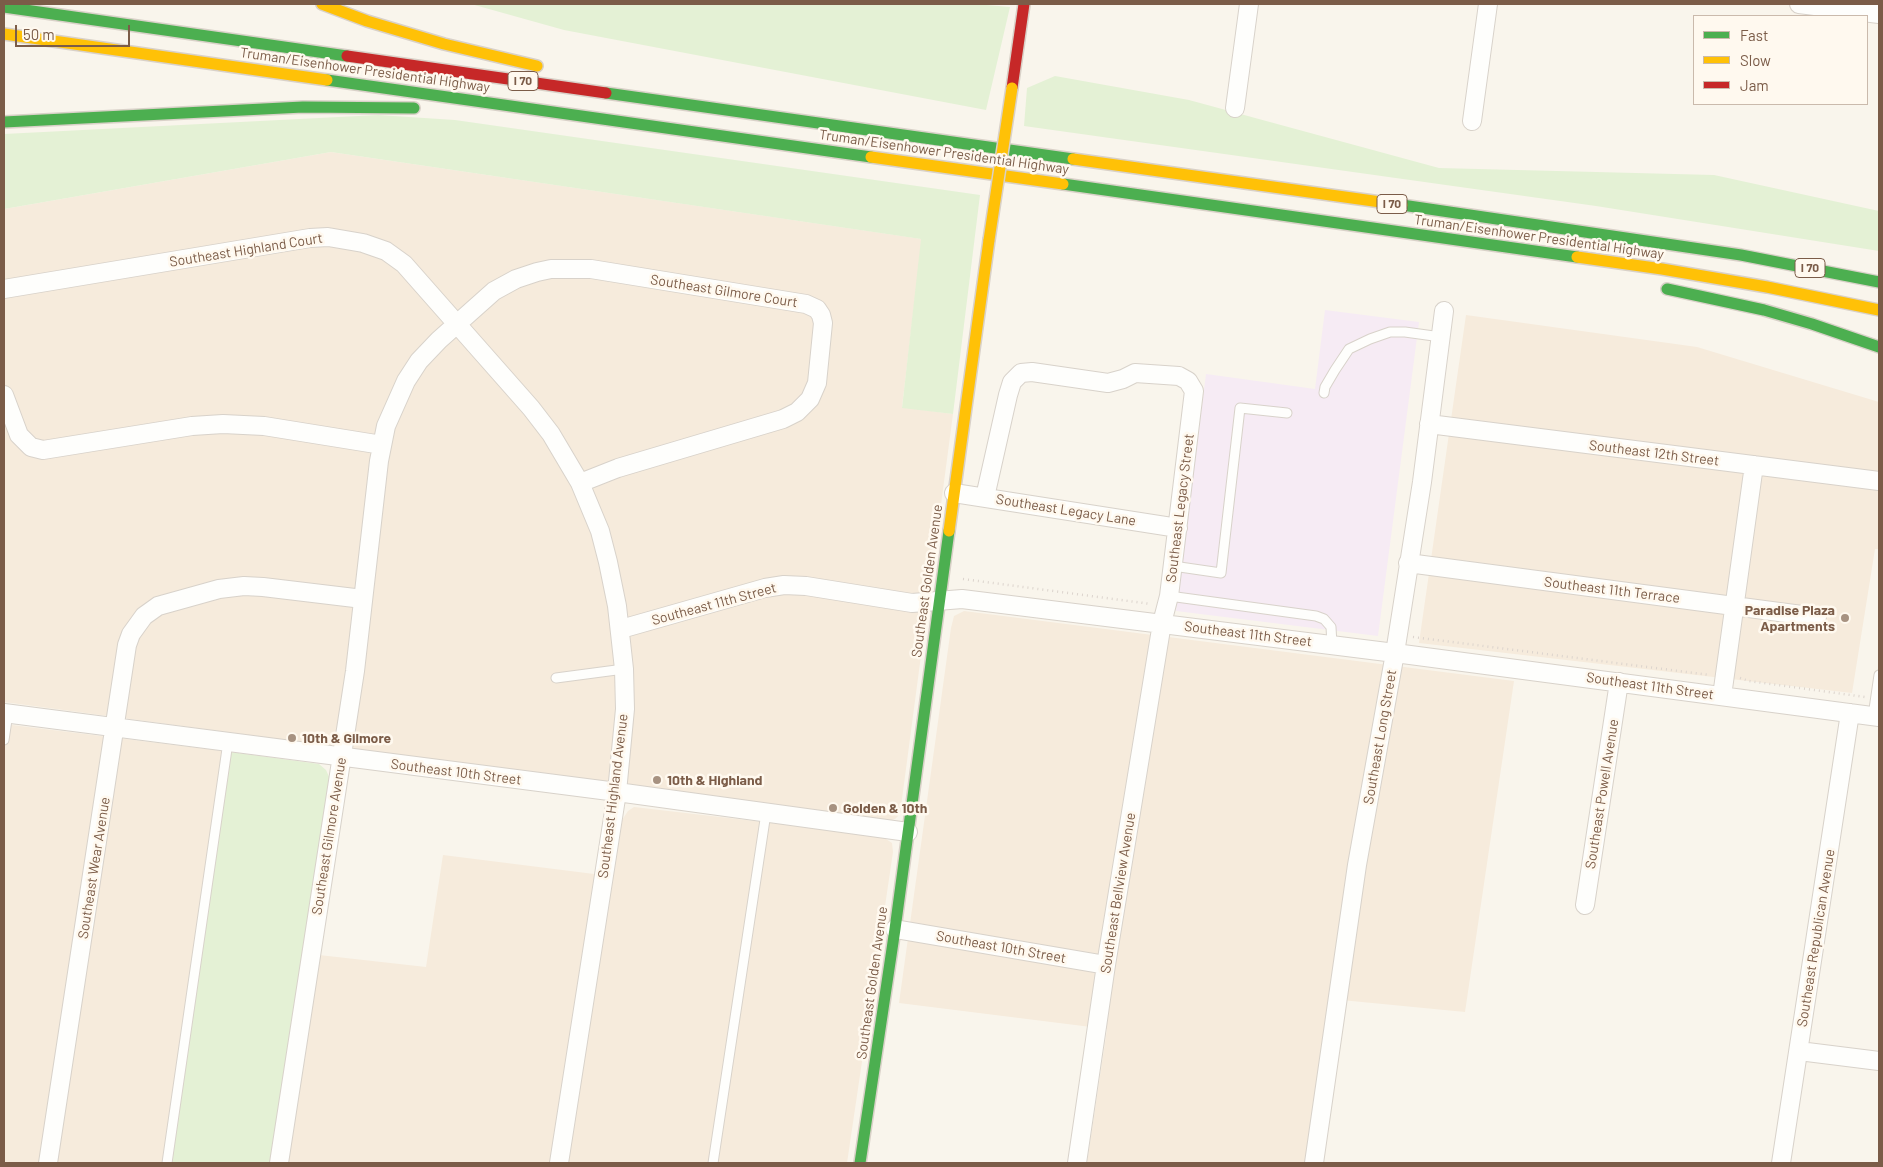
<!DOCTYPE html>
<style>
body{margin:0}
#map{position:relative;width:1883px;height:1167px;overflow:hidden;background:#f9f5ec;font-family:Barlow,sans-serif}
canvas{display:block}
.frame{position:absolute;inset:0;border:5px solid #7b5c48;pointer-events:none}
.legend{position:absolute;left:1693px;top:15px;width:175px;height:90px;box-sizing:border-box;background:#fff9ef;border:1px solid #cabaac;margin:0;padding:6px 9px;list-style:none;font-size:15px;color:#7b5c48}
.legend li{display:flex;align-items:center;gap:10px;height:25px}
.legend b{width:25px;border:1px solid #cabaac}
.scale{position:absolute;left:15px;top:25px;width:115px;height:22px;box-sizing:border-box;border:2px solid #7b5c48;border-top:0;padding-left:6px;font-size:15px;line-height:18px;white-space:nowrap;color:#7b5c48;-webkit-text-stroke:4px #fff9ef;paint-order:stroke}
</style>
<div id="map">
<canvas width="1883" height="1167"></canvas>
<div class="frame"></div>
<ul class="legend">
<li><b style="height:6px;background:#4caf50"></b>Fast</li>
<li><b style="height:6px;background:#ffc107"></b>Slow</li>
<li><b style="height:6px;background:#c62828"></b>Jam</li>
</ul>
<div class="scale">50 m</div>
</div>
<script>
const g = document.querySelector('canvas').getContext('2d');
g.lineJoin = 'round';
function fillPath(path, color) { g.fillStyle = color; g.fill(path, 'evenodd'); }
const shape = rows => new Path2D(rows.map(r => 'M' + r).join(''));
function strokePath(path, color, width, dash) { g.strokeStyle = color; g.lineWidth = width; g.lineCap = dash ? 'butt' : 'round'; g.setLineDash(dash || []); g.stroke(path); }
function label(font, color, halo, rows, align = 'center') {
  g.font = font + ' Barlow,sans-serif'; g.lineWidth = 5; g.setLineDash([]); g.textBaseline = 'middle'; g.strokeStyle = halo; g.fillStyle = color; for (const [text, x, y, turn = 0] of rows) {
    g.save(); g.translate(x, y); g.rotate((+turn || 0) * Math.PI / 180); g.textAlign = isNaN(turn) ? turn : align; if (halo) g.strokeText(text, 0, 0); g.fillText(text, 0, 0); g.restore();
  }
}
fillPath(shape([
 [331,152,922,239,902,407,953,414,900,814,895,819,888,821,4,702,4,209],
 [1466,315,1697,347,1879,402,1879,549,1875,549,1852,693,1419,643],
 [964,611,1514,681,1465,1012,1331,999,1306,1163,1087,1163,1107,1029,899,1003,951,628,954,616],
 [4,724,231,752,168,1163,4,1163],
 [634,807,875,835,886,839,892,843,893,852,847,1163,287,1163,319,955,426,967,443,855,610,876,622,820,628,811]
]), '#f6ebdc');
fillPath(shape([
 [1325,310,1419,322,1378,636,1176,611,1206,374,1315,389]
]), '#f6ebf4');
fillPath(shape([
 [471,4,975,4,1010,7,986,110,564,30],
 [1055,76,1189,100,1439,168,1714,175,1879,211,1879,251,1596,206,1024,126,1027,88],
 [378,115,455,120,980,195,953,414,902,408,921,239,331,152,4,209,4,134],
 [231,752,319,764,326,770,331,781,273,1163,168,1163]
]), '#e4f1d5');
const lane = shape([
 [1324,393,1325,387,1335,370,1349,349,1370,339,1390,332,1405,332,1441,337],
 [1173,566,1221,573,1240,408,1287,413],
 [1169,596,1316,616,1324,619,1331,627,1332,645],
 [556,678,624,669],
 [1873,716,1879,675],
 [4,740,8,713],
 [167,1163,228,742],
 [713,1163,766,813]
]);
const street = shape([
 [1799,4,1879,14],
 [1235,108,1249,4],
 [1472,121,1488,4],
 [4,289,310,238,328,237,363,243,386,251,404,264,531,408,551,434,580,483,600,531,608,562,617,606,624,669,625,709,617,792,559,1163],
 [4,395,19,435,31,447,43,450,192,426,223,424,264,426,382,445],
 [1429,424,1879,481],
 [954,493,1178,528],
 [985,497,1008,395,1012,382,1021,373,1032,372,1108,383,1123,379,1135,373,1179,376,1188,381,1194,391,1169,596,1162,623,1106,965,1077,1163],
 [1408,563,1817,617],
 [621,629,765,588,784,585,806,586,912,603,962,599,1395,653,1879,717],
 [1722,696,1754,465],
 [4,713,617,792,908,832],
 [1585,905,1619,682],
 [895,929,1106,965],
 [1799,1051,1879,1061],
 [48,1163,127,645,131,634,144,616,158,606,219,589,244,586,263,587,363,599],
 [279,1163,355,671,379,461,386,426,406,381,419,361,439,340,494,291,516,279,537,272,551,269,591,269,806,304,817,309,821,315,823,323,817,383,810,399,797,412,783,419,618,468,580,483],
 [1314,1163,1357,865,1395,653,1422,482,1444,311],
 [1781,1163,1850,713]
]);
const fast = shape([
 [4,7,347,56],
 [327,80,871,157],
 [606,93,1073,159],
 [4,122,303,107,414,108],
 [1063,184,1577,257],
 [1402,205,1741,255,1879,282],
 [1667,289,1764,310,1812,324,1879,347],
 [860,1163,895,929,949,531]
]);
const slow = shape([
 [322,4,367,21,444,44,537,66],
 [4,34,327,80],
 [871,157,1063,184],
 [1073,159,1402,205],
 [1577,257,1662,269,1767,287,1879,310],
 [949,531,989,240]
]);
const jam = shape([
 [347,56,606,93],
 [1012,88,1024,4]
]);
strokePath(lane, '#d8d2ca', 11);
strokePath(street, '#d8d2ca', 20);
strokePath(fast, '#d9d1c8', 14);
strokePath(slow, '#d9d1c8', 14);
strokePath(jam, '#d9d1c8', 14);
strokePath(shape([
 [963,579,1151,604],
 [1413,637,1710,675],
 [1740,678,1749,681,1865,697]
]), '#dcd4cd', 2.5, [1, 4]);
strokePath(lane, '#fefefc', 9);
strokePath(street, '#fefefc', 18);
strokePath(fast, '#4caf50', 11);
strokePath(slow, '#ffc107', 11);
strokePath(jam, '#c62828', 11);
const slowBridge = shape([
 [989,240,1012,88]
]);
strokePath(slowBridge, '#d9d1c8', 14, []);
strokePath(slowBridge, '#ffc107', 11);
for (const [x, y, r, color] of [
 [1845,618,5,"#a79281"],
 [292,738,5,"#a79281"],
 [657,780,5,"#a79281"],
 [833,808,5,"#a79281"]
]) { const dot = new Path2D(); dot.arc(x, y, r, 0, 2 * Math.PI); g.fillStyle = color; g.fill(dot); strokePath(dot, '#fff9ef', 2); }
for (const [x, y, w] of [
 [523,81,30],
 [1392,204,30],
 [1810,268,30]
]) { const box = new Path2D(); box.roundRect(x - w / 2, y - 9.5, w, 19, 4); g.fillStyle = '#fff9ef'; g.fill(box); strokePath(box, '#7b5c48', 1); }
label('bold 12px', '#7b5c48', null, [
 ["I 70",523,81],
 ["I 70",1392,204],
 ["I 70",1810,268]
]);
label('14px', '#7b5c48', '#fff9ef', [
 ["Truman/Eisenhower Presidential Highway",365,70,8],
 ["Truman/Eisenhower Presidential Highway",944,152,8],
 ["Truman/Eisenhower Presidential Highway",1539,237,8],
 ["Southeast Highland Court",246,250,-9],
 ["Southeast Gilmore Court",724,291,9],
 ["Southeast 12th Street",1654,453,7],
 ["Southeast Legacy Street",1180,508,-83],
 ["Southeast Legacy Lane",1066,510,9],
 ["Southeast Golden Avenue",927,581,-82],
 ["Southeast 11th Terrace",1612,590,7],
 ["Southeast 11th Street",714,604,-15],
 ["Southeast 11th Street",1248,634,7],
 ["Southeast 11th Street",1650,686,8],
 ["Southeast Long Street",1380,737,-80],
 ["Southeast 10th Street",456,772,7],
 ["Southeast Powell Avenue",1602,794,-81],
 ["Southeast Highland Avenue",613,796,-83],
 ["Southeast Gilmore Avenue",329,836,-81],
 ["Southeast Wear Avenue",94,868,-81],
 ["Southeast Bellview Avenue",1118,893,-81],
 ["Southeast Republican Avenue",1816,938,-81],
 ["Southeast 10th Street",1001,947,10],
 ["Southeast Golden Avenue",872,983,-82]
]);
label('bold 14px', '#7b5c48', '#fff9ef', [
 ["Paradise Plaza",1835,610,"right"],
 ["Apartments",1835,626,"right"],
 ["10th & Gilmore",302,738],
 ["10th & Highland",667,780],
 ["Golden & 10th",843,808]
], 'left');
</script>
